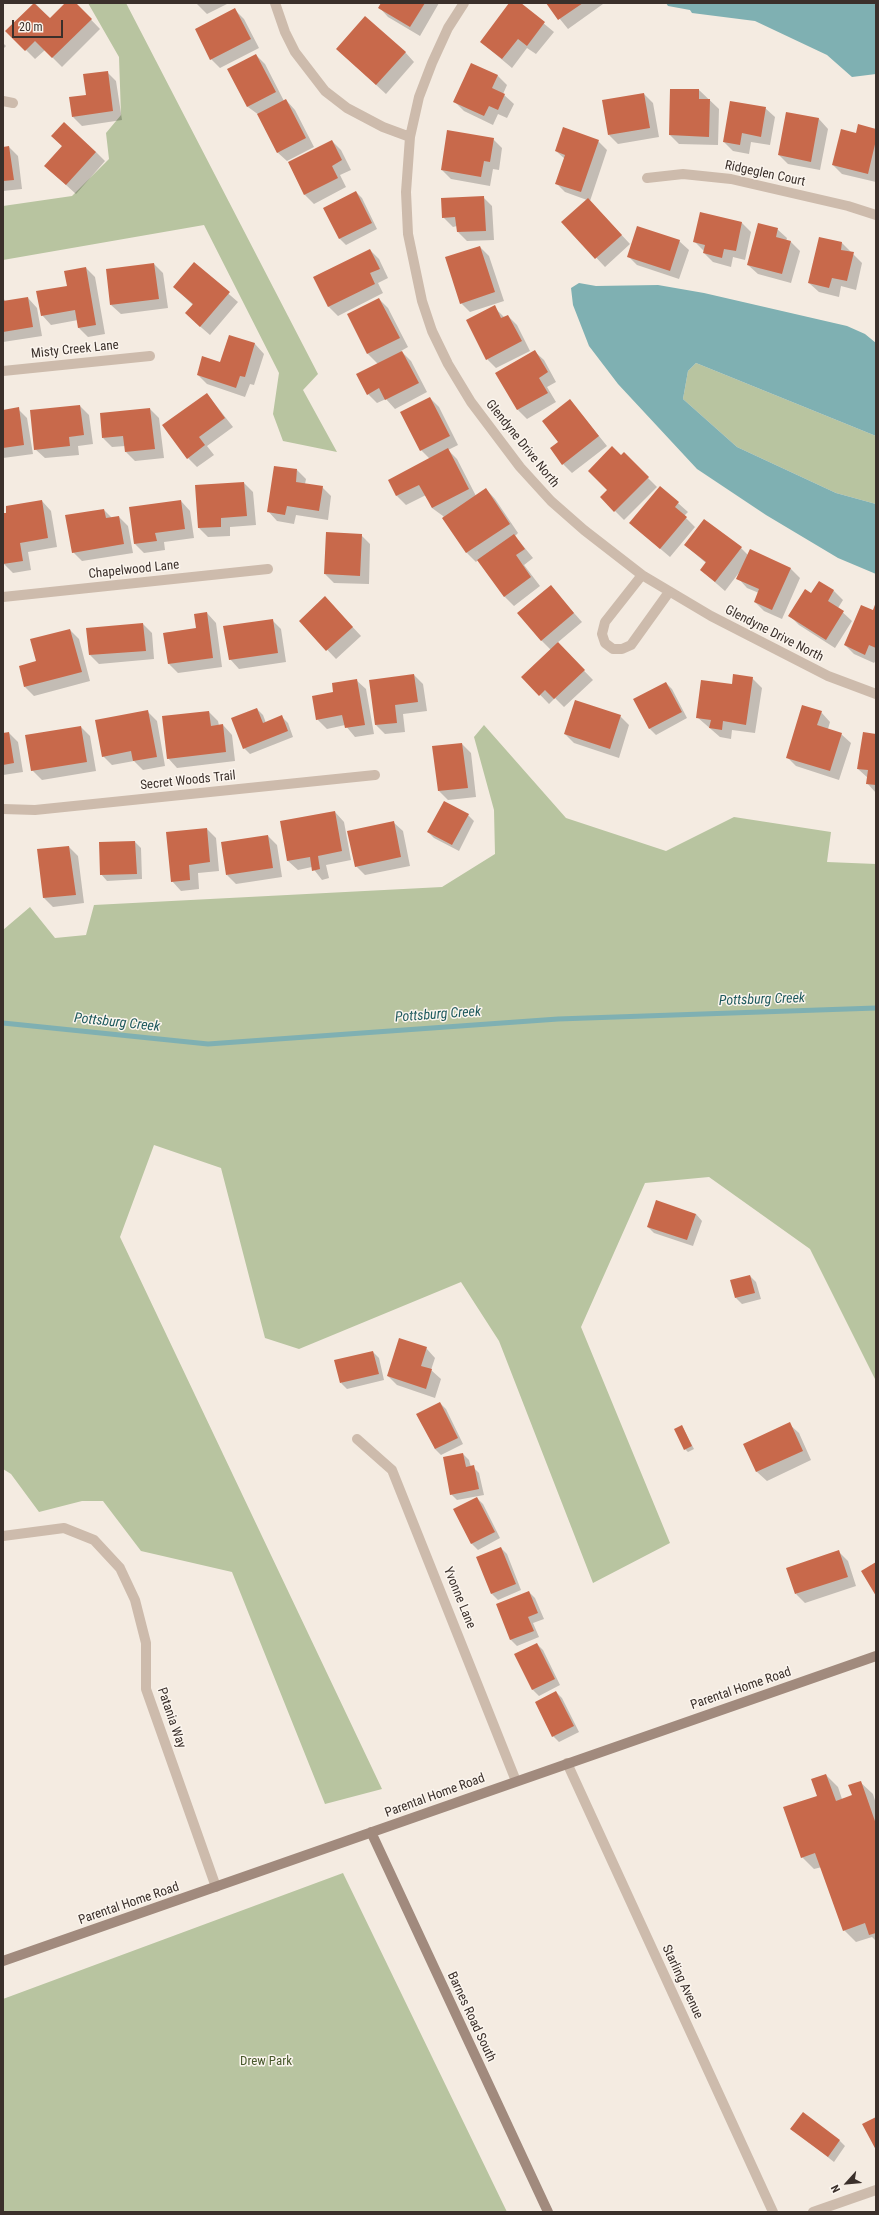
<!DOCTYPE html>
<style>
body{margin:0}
#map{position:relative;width:879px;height:2215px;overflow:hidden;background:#f4ebe1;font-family:"Roboto Condensed",sans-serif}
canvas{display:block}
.frame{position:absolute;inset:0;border:4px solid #3b302b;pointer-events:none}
.north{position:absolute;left:827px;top:2163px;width:40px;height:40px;-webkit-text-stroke:3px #fbf5ee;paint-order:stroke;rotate:243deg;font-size:11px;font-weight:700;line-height:16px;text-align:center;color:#3b302b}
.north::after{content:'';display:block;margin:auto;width:14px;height:18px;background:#3b302b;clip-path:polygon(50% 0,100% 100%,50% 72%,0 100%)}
.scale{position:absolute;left:12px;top:20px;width:51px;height:18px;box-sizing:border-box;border:2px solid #3b302b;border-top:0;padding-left:5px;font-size:12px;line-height:14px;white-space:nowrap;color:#3b302b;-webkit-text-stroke:3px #fbf5ee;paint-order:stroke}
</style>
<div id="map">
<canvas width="879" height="2215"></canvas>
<div class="frame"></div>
<div class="north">N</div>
<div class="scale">20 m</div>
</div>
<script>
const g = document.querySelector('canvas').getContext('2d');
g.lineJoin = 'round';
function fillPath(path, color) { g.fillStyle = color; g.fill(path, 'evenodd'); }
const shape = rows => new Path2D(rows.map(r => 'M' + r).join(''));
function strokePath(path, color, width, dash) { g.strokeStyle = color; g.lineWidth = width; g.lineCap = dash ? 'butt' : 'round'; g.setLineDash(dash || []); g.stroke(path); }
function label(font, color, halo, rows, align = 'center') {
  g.font = font + ' "Roboto Condensed",sans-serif'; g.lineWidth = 3; g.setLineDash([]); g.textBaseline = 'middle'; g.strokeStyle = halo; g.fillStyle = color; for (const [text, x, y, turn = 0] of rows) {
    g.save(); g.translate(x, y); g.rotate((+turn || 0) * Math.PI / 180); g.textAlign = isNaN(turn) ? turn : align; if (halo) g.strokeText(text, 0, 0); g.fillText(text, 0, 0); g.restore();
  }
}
fillPath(shape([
 [88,3,126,3,318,374,303,390,337,452,283,441,273,414,279,373,204,225,3,260,3,206,72,196,109,159,106,133,121,115,119,57],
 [696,363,876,436,876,504,836,493,737,447,683,399,688,371],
 [484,725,566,818,666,851,734,817,831,832,827,862,876,864,876,1381,810,1249,709,1177,645,1183,581,1327,670,1543,593,1583,499,1341,461,1282,299,1349,265,1338,221,1168,154,1145,120,1237,382,1789,325,1804,232,1572,141,1551,103,1501,82,1501,39,1512,11,1474,3,1469,3,930,30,907,55,938,86,935,94,905,442,887,495,854,494,810,474,737],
 [343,1873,507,2212,3,2212,3,1999]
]), '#b8c4a0');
fillPath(shape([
 [666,3,876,3,876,74,852,77,827,55,755,21,692,13,690,10,668,6],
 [579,283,596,286,658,285,704,293,847,326,865,334,876,343,876,436,696,363,688,371,683,399,737,447,836,493,876,504,876,574,838,558,766,515,697,469,618,384,589,346,573,305,571,288]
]), '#7fb0b2');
fillPath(shape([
 [35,3,50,19,66,3,75,3,100,29,62,67,45,50,35,59,7,31],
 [196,3,229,3,207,14],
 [382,3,439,3,420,36,388,17,379,7],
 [511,3,519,3,554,32,536,54,527,48,512,68,481,42],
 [547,3,602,3,603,4,568,29],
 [235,10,244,19,259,48,220,68,211,59],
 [3,43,6,46,3,49],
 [337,49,405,52,414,62,386,94],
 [256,55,265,64,284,101,286,100,295,110,314,147,287,161,277,152,259,115,248,107,229,69],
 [472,64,498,76,507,85,503,94,514,104,507,118,498,114,493,125,464,111,455,102],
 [107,72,116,81,122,120,82,126,73,117],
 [699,90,719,109,718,145,679,144,670,135],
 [644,94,653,103,659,137,618,144,609,135],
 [765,108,775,117,770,145,751,142,749,154,733,151,724,142],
 [787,113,819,119,828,129,820,170,788,164,779,155],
 [876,130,876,182,842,174,833,165,857,134],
 [52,136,96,152,105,161,76,194,55,175,63,147],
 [493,139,502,148,499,170,493,169,490,186,451,179,442,170],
 [332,141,341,150,351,170,340,175,346,187,314,204,305,195,289,163],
 [598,141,607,150,590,201,630,244,605,267,563,222,587,200,565,192,556,183,565,159,556,151],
 [9,147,18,156,22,189,3,191,3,148],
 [356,192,362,198,377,229,346,245,340,239,324,208],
 [483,197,492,206,494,240,467,241,458,232,457,226,453,227,443,217],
 [701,213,742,223,751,232,745,260,733,257,731,267,713,262,704,253,704,251,694,241],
 [777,229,787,238,786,241,791,242,800,251,791,283,758,274,748,265],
 [820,238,842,243,862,263,856,290,841,286,839,297,819,292,809,283],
 [679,241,689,250,679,279,637,265,628,256],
 [480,247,489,256,504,301,470,312,461,303],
 [370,250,379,259,388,278,378,283,383,293,338,316,329,307,314,277],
 [154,264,163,273,168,308,121,314,111,305],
 [194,264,238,302,210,335,195,322,193,305,174,287],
 [86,268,95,277,105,334,88,337,79,328,78,320,51,325,42,315],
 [3,298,6,302,28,298,37,308,42,336,3,342],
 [379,299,388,308,408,347,401,351,411,361,427,392,395,409,386,399,377,403,368,394,378,364,368,354],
 [494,307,505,318,508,316,517,325,530,351,496,368,487,359],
 [230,336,255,344,264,354,254,385,250,384,245,397,207,384,198,375,221,363],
 [534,351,544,360,556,382,547,387,556,402,527,419,518,410,497,373],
 [207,394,233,427,207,446,214,455,197,467,188,458],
 [430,398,439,407,458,445,448,450,457,459,476,496,486,489,495,499,518,533,515,536,533,558,524,565,540,586,514,606,504,596,478,560,476,562,467,553,443,516,432,508,426,495,406,505,397,496,389,481,430,459,421,450],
 [570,400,607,446,572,473,563,464,560,442],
 [80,406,89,415,93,444,78,446,79,455,45,458,35,449],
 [18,409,27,418,33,454,3,458,3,411],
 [150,409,159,418,164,458,135,461,126,452,125,446,112,447,103,438],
 [624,454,657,487,624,520,601,497,609,490],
 [297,470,306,479,305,484,322,487,331,496,328,520,296,515,294,524,277,521,268,511],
 [244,483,253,492,256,525,230,527,230,536,208,537,199,528,196,486],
 [660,487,688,512,684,516,695,527,670,557,630,523],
 [42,501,51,511,57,547,28,552,31,570,13,573,4,564,3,514],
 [181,501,190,511,194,538,164,542,165,550,144,553,135,544,130,508],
 [104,510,112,518,119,517,128,526,133,553,82,561,73,552],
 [361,535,370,544,369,584,334,583,325,574],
 [685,545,741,548,748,555,750,550,791,569,800,578,782,619,764,611,755,602,759,593,747,588,738,578,741,570,725,591,701,570,706,563],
 [819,582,834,591,843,600,838,608,852,621,835,648,799,625,790,616,812,595],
 [550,586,582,622,557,643,593,680,564,707,555,698,549,704,523,677,551,650,541,640],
 [876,605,876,660,874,663,854,654,845,645,873,612],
 [334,607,361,636,336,659,300,621],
 [207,613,216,623,222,667,178,673,169,664,164,633,197,629],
 [272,620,281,629,286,662,239,669,230,659],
 [143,624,152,633,154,659,99,664,90,655],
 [70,630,79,639,90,681,34,696,25,687,37,662],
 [414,675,423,684,427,711,403,714,405,732,385,734,376,725,370,681],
 [752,678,762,688,755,733,732,730,731,739,720,737,697,717,733,685],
 [356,680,366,689,374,734,355,737,345,725,327,729,317,719,335,692],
 [666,683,672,689,687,718,656,735,650,729,635,700],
 [257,709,263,715,266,723,282,717,288,723,293,737,250,754,244,748],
 [148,712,157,721,165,766,143,770,134,761,112,765,103,756],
 [209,712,218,721,219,726,223,725,232,735,235,761,177,768,168,758,163,717],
 [821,712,830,722,828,729,841,734,851,743,839,780,796,766,787,757],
 [620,716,629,725,619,758,574,743,565,734],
 [81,727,90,736,96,771,42,780,32,770],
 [9,733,18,742,23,772,3,775,3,734],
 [876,735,876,793,867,783,868,778,858,769],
 [462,744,471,753,476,797,448,800,439,791],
 [335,812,344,822,351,860,326,865,329,878,322,880,312,867,298,870,288,861,281,822],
 [468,815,474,821,459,851,434,838,428,832],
 [393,822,403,831,410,866,365,875,356,866],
 [207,829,216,838,219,871,198,873,199,889,181,891,172,881],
 [268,836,277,845,282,877,236,884,227,875],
 [135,842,141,848,142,879,107,881,101,874,100,843],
 [69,847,78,856,84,903,53,907,44,898,38,850],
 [696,1214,702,1221,693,1246,654,1233,648,1227],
 [750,1276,756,1282,761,1299,742,1304,736,1298],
 [426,1348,435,1358,431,1370,441,1379,435,1398,397,1385,388,1376],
 [373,1352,379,1358,384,1380,347,1389,341,1383],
 [440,1403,446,1409,463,1444,441,1455,435,1449,418,1414],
 [789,1424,799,1433,811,1460,767,1481,757,1472,745,1445],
 [682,1426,694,1449,688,1452,685,1449],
 [463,1454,469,1460,471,1467,473,1467,479,1473,484,1495,457,1500,451,1494],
 [477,1498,483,1504,500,1538,478,1550,472,1544,455,1510],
 [501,1548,507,1554,521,1590,498,1600,492,1594],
 [839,1552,848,1561,856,1586,805,1603,796,1594],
 [529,1592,535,1598,544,1619,533,1623,539,1637,517,1646,511,1640,497,1605],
 [537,1644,543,1650,560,1685,539,1696,533,1690,515,1655],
 [556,1692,562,1698,579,1732,559,1742,553,1736],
 [826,1775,838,1787,842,1799,853,1796,860,1782,873,1794,876,1804,876,1941,872,1937,856,1942,844,1930,822,1867,814,1869,802,1857,818,1797],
 [792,2129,840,2141,845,2146,834,2162]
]), '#0003');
strokePath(shape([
 [3,1023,208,1044,558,1019,876,1008]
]), '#7fb0b2', 5);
fillPath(shape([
 [34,3,50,18,65,3,76,3,92,19,52,58,35,41,25,51,5,31],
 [381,3,425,3,410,27,378,8],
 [509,3,521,3,545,22,527,46,518,39,502,59,480,42],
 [546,3,583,3,558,20],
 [235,8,251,39,210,60,195,29],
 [365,16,406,52,376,85,336,49],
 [256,54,276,92,247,107,227,69],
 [471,63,498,75,492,88,505,94,498,110,489,106,484,116,453,102],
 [108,71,113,111,72,117,69,97,86,95,83,74],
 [670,89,699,89,699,99,710,99,709,137,669,135],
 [644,93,650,128,608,135,602,100],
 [286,99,306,138,277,153,257,114],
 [730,101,766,107,761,137,742,133,740,145,723,142],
 [786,112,819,118,811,162,778,155],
 [64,122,96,152,66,185,44,166,62,146,51,136],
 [858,124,876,129,876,140,868,174,832,165,841,129,856,133],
 [563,127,599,140,581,192,555,184,565,155,555,151],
 [447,130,494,138,490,162,484,161,481,177,441,170],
 [332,140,342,160,332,166,338,178,304,195,288,162],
 [9,146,14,180,3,181,3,147],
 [356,191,372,223,339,239,323,208],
 [484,196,486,231,457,232,455,217,442,218,441,198],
 [588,198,622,235,595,259,561,222],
 [700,212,742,222,736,251,724,249,722,258,703,253,705,245,693,242],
 [758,223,778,228,776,237,791,241,782,274,747,265],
 [637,226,680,240,670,271,627,257],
 [819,237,842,242,841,250,854,252,847,281,832,278,829,288,808,283],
 [480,246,495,292,460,304,445,257],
 [370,249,380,269,370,273,375,284,328,307,313,277],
 [194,262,230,292,200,327,185,313,193,304,173,287],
 [154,263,159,299,110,305,106,269],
 [86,267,96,325,78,328,75,310,41,316,36,291,67,286,64,271],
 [28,297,33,327,3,332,3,301],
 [379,298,400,338,367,354,347,314],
 [495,305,501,318,508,315,522,341,486,360,466,320],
 [229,335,255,343,245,377,240,376,236,388,197,375,202,356,220,362],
 [535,350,548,372,539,378,548,393,517,410,495,373],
 [402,351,419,383,385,400,379,388,367,395,356,374],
 [207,393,225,418,199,437,205,445,187,459,162,425],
 [430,397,450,436,420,451,400,412],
 [570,399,599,436,562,465,550,448,558,442,542,421],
 [80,405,84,435,69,437,70,446,34,450,30,410],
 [19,407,24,445,3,448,3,410],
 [150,408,155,449,125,452,123,436,102,438,100,413],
 [612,446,621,455,624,452,649,477,614,512,600,497,607,490,588,471],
 [448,448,469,489,432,508,419,485,396,496,388,480],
 [274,466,297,469,296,482,323,486,319,511,287,506,285,515,267,512],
 [244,482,247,516,221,518,221,527,198,528,195,485],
 [660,486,679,502,675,507,687,517,660,549,629,523],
 [486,488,510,524,466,553,442,518],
 [42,500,48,538,20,543,23,561,3,564,3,513,6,513,6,506],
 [181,500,185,529,155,533,157,541,134,544,129,507],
 [104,509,106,518,119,516,124,544,72,553,65,515],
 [704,519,742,547,715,582,700,570,706,562,684,545],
 [326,532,362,534,360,576,324,574],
 [514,534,525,549,516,555,531,577,504,597,477,560],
 [750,549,791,568,772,610,754,602,759,589,736,579],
 [819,581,834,590,828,601,844,611,826,640,788,616,805,589,811,593],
 [551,585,574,613,541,641,517,613],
 [325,596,353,627,326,651,299,621],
 [876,602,876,648,869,645,865,655,844,645,861,605,873,610],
 [207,612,213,658,168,664,163,633,196,628,194,614],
 [273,619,278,653,229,660,223,626],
 [143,623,146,651,89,655,86,628],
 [70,629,82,672,24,687,19,666,36,661,30,639],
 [558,642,585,670,554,699,545,690,539,696,521,677],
 [414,674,418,702,395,705,397,723,375,725,369,680],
 [733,674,753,677,746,725,723,721,722,730,709,728,711,720,696,718,701,680,732,684],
 [357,679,365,725,345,728,342,715,316,720,312,696,333,692,332,683],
 [666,682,682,712,649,729,633,699],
 [575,700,621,715,610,749,564,734],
 [802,705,822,711,817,725,842,733,830,771,786,758],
 [257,708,263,723,282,715,288,731,243,749,231,718],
 [148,710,157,757,133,761,131,751,102,757,95,720],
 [209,711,211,726,223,724,226,752,167,759,162,716],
 [81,726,87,762,31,771,25,735],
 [9,732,14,763,3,765,3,733],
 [863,732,876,734,876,785,866,784,868,770,857,769],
 [462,743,468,788,438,791,432,746],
 [444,801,469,814,452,845,427,832],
 [335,811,342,851,318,856,320,869,312,871,310,857,287,861,280,821],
 [394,821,401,857,355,867,347,831],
 [207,828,210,862,189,865,190,880,171,882,166,832],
 [268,835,273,868,226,875,221,842],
 [135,841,137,874,100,875,99,842],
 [69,846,76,895,43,898,37,849],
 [656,1200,696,1214,687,1240,647,1227],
 [750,1275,755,1293,735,1298,730,1280],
 [399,1338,427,1347,421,1366,432,1369,426,1389,387,1376],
 [373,1351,379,1374,340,1383,334,1360],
 [440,1402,458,1438,435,1449,416,1414],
 [790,1422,803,1451,756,1472,743,1444],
 [682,1425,692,1446,684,1450,674,1429],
 [463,1453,466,1467,474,1465,479,1489,450,1495,443,1457],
 [477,1497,495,1532,471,1544,453,1509],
 [501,1547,516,1584,491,1594,476,1557],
 [839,1550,848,1577,795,1594,786,1568],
 [876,1562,876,1596,861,1571],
 [529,1591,538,1613,528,1617,534,1631,510,1640,496,1604],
 [537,1643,555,1679,532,1690,514,1654],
 [556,1691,574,1726,552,1737,535,1702],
 [826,1774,836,1801,852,1795,848,1785,861,1781,876,1824,876,1933,869,1935,865,1923,843,1931,815,1853,801,1858,783,1807,817,1796,811,1779],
 [803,2112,840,2140,828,2157,790,2129],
 [876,2117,876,2150,862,2124]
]), '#c8694b');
strokePath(shape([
 [275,3,285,32,295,52,325,91,347,108,383,127,410,137],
 [464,3,448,28,432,63,419,97,410,137,406,192,408,234,422,301,432,331,448,364,471,402,520,467,551,501,584,530,642,575,711,616,828,676,876,694],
 [3,101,13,103],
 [647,178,683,174,731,179,848,206,876,215],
 [3,371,150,356],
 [642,575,605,622,602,634,605,643,613,649,622,649,631,645,669,592],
 [3,597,268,569],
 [3,809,35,810,375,775],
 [357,1439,392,1470,516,1781],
 [3,1536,64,1528,94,1540,120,1568,135,1600,146,1643,146,1689,216,1887],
 [567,1763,773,2212],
 [813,2212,876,2190]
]), '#cdbbac', 10);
strokePath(shape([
 [371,1832,548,2212],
 [3,1961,876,1656]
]), '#a18a7d', 10);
label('13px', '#3b302b', '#fbf5ee', [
 ["Ridgeglen Court",765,174,12],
 ["Misty Creek Lane",75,350,-6],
 ["Glendyne Drive North",522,444,51],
 ["Chapelwood Lane",134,570,-6],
 ["Glendyne Drive North",774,634,27],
 ["Secret Woods Trail",188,781,-6],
 ["Yvonne Lane",459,1598,68],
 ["Parental Home Road",741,1689,-19],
 ["Patania Way",171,1718,71],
 ["Parental Home Road",435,1796,-20],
 ["Parental Home Road",129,1904,-19],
 ["Starling Avenue",682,1982,65],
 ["Barnes Road South",471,2017,65]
]);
label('13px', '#4a5a2e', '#fbf5ee', [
 ["Drew Park",266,2062]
]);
label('italic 14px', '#1f5a5e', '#fbf5ee', [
 ["Pottsburg Creek",762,1000,-2],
 ["Pottsburg Creek",438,1015,-4],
 ["Pottsburg Creek",117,1023,6]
]);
</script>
